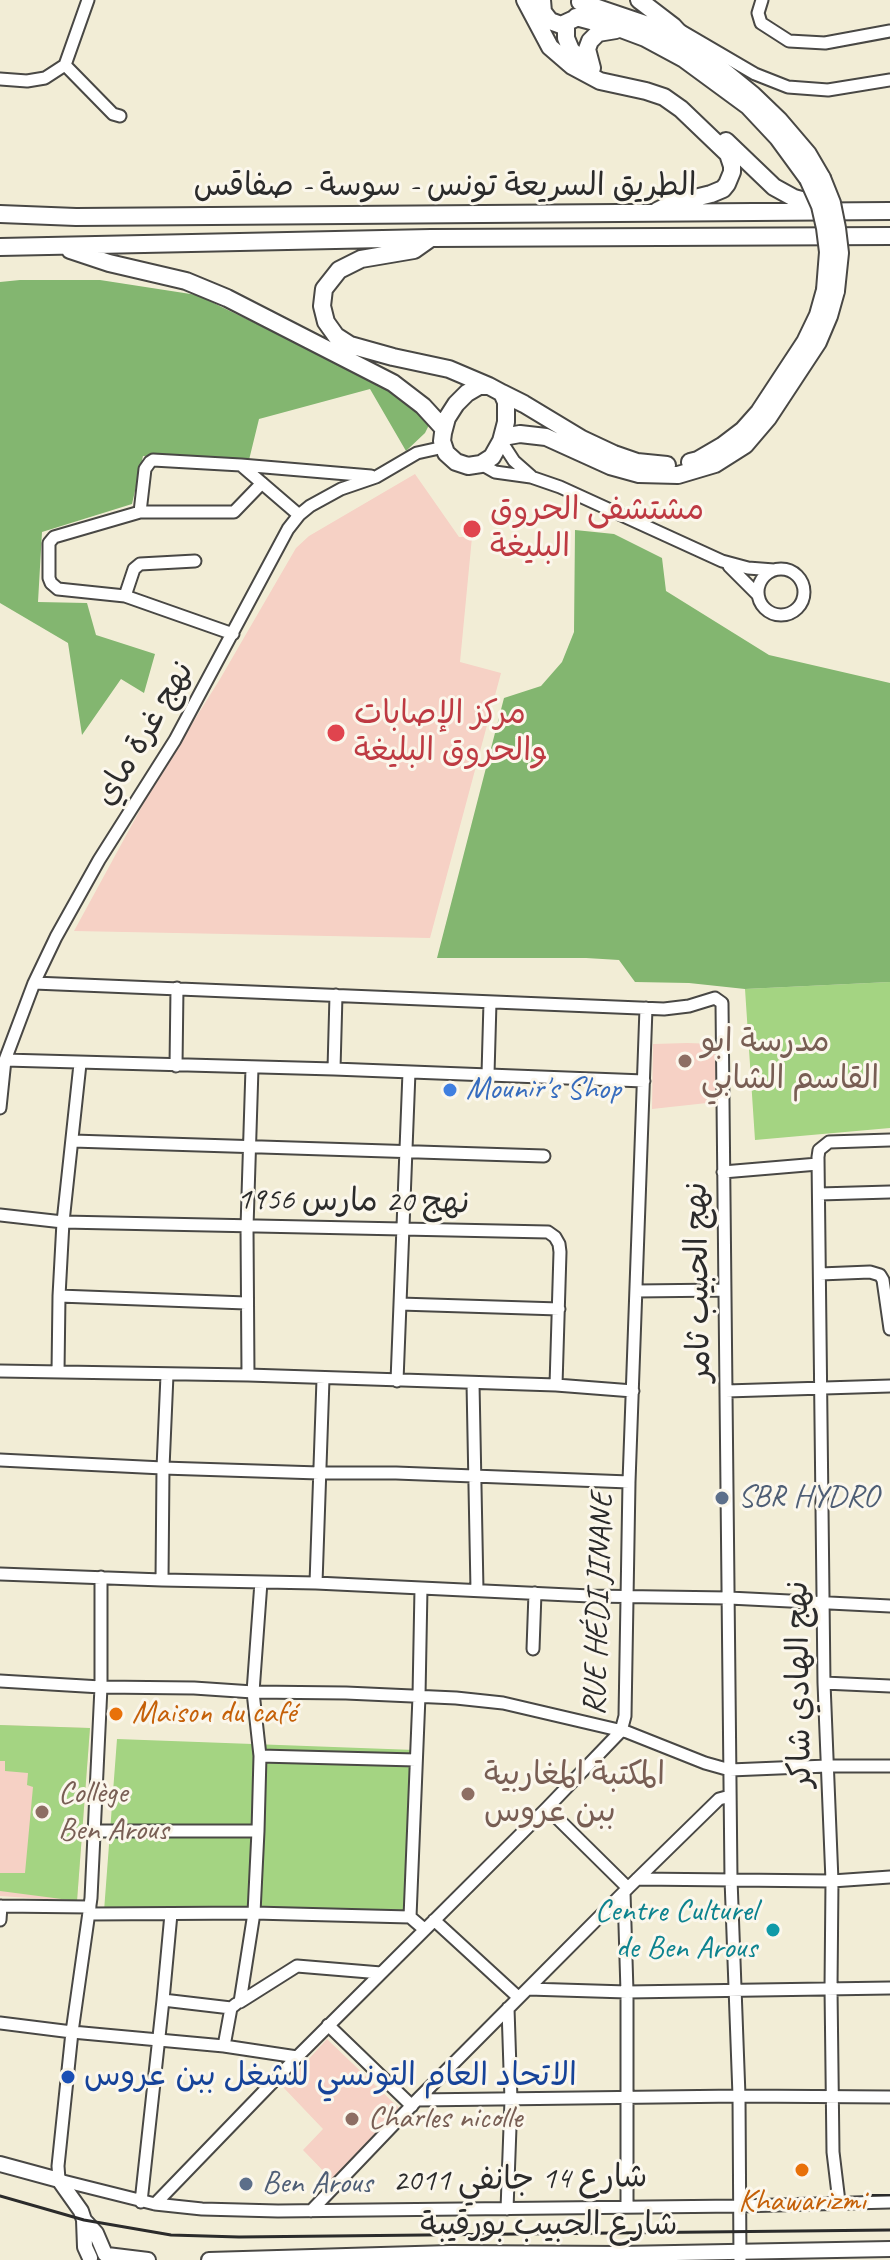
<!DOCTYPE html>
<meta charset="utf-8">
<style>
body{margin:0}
canvas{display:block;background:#f2edd6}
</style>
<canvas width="890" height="2260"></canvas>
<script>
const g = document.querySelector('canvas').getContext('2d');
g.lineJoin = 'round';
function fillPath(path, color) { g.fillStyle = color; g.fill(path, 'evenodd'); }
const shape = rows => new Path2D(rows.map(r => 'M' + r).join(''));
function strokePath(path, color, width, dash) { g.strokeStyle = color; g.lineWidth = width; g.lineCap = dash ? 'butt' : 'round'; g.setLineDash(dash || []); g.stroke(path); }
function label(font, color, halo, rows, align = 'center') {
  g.font = font + ' Caveat,"Playpen Sans Arabic",sans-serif'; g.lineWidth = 6; g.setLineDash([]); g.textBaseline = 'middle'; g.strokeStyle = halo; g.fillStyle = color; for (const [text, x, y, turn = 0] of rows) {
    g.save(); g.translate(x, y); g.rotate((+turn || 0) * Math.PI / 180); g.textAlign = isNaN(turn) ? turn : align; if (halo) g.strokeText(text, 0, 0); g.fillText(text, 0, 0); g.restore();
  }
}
fillPath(shape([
 [415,474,459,537,472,537,460,662,501,673,430,938,74,931,153,786,220,679,296,548,309,536],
 [687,1043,717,1044,716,1102,652,1109,653,1044],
 [0,1725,90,1728,77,1901,0,1896],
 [327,2039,400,2109,332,2180,303,2150,323,2129,283,2087]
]), '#f6d1c5');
fillPath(shape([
 [890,982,890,1128,755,1140,745,989],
 [0,1725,90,1728,77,1901,0,1891,0,1873,25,1873,33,1787,27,1785,28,1773,5,1771,5,1761,0,1761],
 [117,1739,415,1750,408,1918,104,1911]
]), '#a4d482');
fillPath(shape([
 [20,280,100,280,197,295,374,381,419,408,426,416,429,425,425,433,406,451,370,389,259,419,249,460,143,456,132,504,42,532,38,602,87,603,96,635,155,654,144,693,121,679,82,735,68,643,0,603,0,282],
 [575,530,614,534,662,558,666,591,769,655,890,683,890,982,745,989,689,983,635,982,619,960,586,958,437,958,504,698,541,686,562,662,574,632]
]), '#83b670');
const minor = shape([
 [762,0,758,13,761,23,789,41,825,43,890,31],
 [678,29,755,74,788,87,828,90,890,80],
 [65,65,113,114,120,116],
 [0,79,27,81,45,78,65,65,88,0],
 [501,441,514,461,531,476],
 [481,464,495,472,531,477,560,487,722,561,748,568,774,570],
 [242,466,299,515],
 [140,512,145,469,150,462,153,460,241,465,371,476],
 [729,566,758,595],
 '758 592a23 23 0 1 1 46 0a23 23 0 1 1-46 0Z',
 [125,596,134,569,140,564,195,561],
 [233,634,125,596,58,589,51,583,49,578,49,543,54,537,140,512,234,512,262,483],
 [34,983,664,1009,689,1006,715,998,722,1003,731,1879,739,2096,740,2260],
 [5,1060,334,1069,644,1081],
 [176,1066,177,988],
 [334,1069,336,995],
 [488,1074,490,1002],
 [0,1108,5,1060,34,983,56,937,99,860,175,740,288,529,299,515,310,506,341,489,376,477,417,453,444,447],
 [73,1141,544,1156],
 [723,1172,818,1164],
 [819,1194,890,1192],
 [0,1215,63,1222,548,1232,555,1237,559,1244,560,1252,556,1385],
 [820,1274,870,1272,880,1275,883,1280,890,1329],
 [636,1291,724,1290],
 [59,1296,246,1303],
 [400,1304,559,1309],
 [0,1371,248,1375,556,1385,633,1391],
 [58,1372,59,1296,63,1222,80,1064],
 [248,1375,247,1227,252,1068],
 [397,1381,409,1072],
 [473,1383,477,1590],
 [726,1391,890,1386],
 [0,1460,163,1468,319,1473,396,1473,629,1482],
 [0,1574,162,1580,316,1583,590,1596,729,1598,890,1606],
 [101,1577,101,1687,91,1898,72,2032,58,2166,59,2180,155,2204,202,2209,278,2211,739,2206,890,2202],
 [162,1580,163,1468,167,1375],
 [261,1582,253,1692,260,1756,258,1831,254,1913,240,2002,297,1966,381,1973],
 [316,1583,323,1379],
 [421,1588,419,1696,410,1917,424,1929],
 [533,1649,535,1593],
 [0,1681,101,1687,194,1688,253,1692,346,1693,456,1698,503,1703,627,1732,705,1763,730,1770,827,1766,890,1766],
 [824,1683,890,1686],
 [260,1756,416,1760],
 [547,1808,628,1888,719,1799,730,1796],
 [95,1831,258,1831],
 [637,1879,832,1881,890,1877],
 [624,1892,627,1992,890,1988],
 [0,1906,90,1907],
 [90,1914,254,1913,410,1917],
 [0,1920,1,1906],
 [434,1920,518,1997],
 [528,1989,627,1992,627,2207],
 [163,2000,171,1914],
 [0,2023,72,2032,224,2046,297,2057],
 [328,2025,412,2106],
 [224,2046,231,2008,236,2004],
 [417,2100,739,2096,890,2097],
 [141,2202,163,2000,231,2008],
 [839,2202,833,2152,831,1988,832,1881,824,1683,818,1157,819,1150,829,1142,890,1140],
 [155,2204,297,2057,547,1808,621,1731,625,1716,629,1482,646,1008],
 [507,2209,511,2100,508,2008],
 [311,2211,417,2100,628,1888]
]);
const major = shape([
 [0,2164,59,2180,81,2211,84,2220,85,2247,90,2258],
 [84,2220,96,2233,105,2254],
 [107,2255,148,2260],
 [209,2260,450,2253,621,2254,890,2249]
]);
const highway = shape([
 [525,0,550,47,572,66,600,81,646,91,664,97,681,109,728,154,732,166,732,172,727,184,723,189,711,194,671,204,657,211],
 [542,0,543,12,550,21,561,25,574,19],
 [639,0,673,26,683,37],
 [580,2,651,26,698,50,753,95,779,120,808,154,822,178],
 [576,17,621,29,645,38,684,59,748,106,778,138,808,179],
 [566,24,566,38,571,50,586,65],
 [592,68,587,49,590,41,598,33,616,30],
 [726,141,774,187,794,198,820,205],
 [0,214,76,217,890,211],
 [431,238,414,250,361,259,339,270,324,289,322,306,326,322,336,336,350,345,393,357,449,369,489,386],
 [0,247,431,238,890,236],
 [70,250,109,263,186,281,227,298,393,383,423,406,444,429],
 [479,386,489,386,502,393,506,402,506,422,501,441,492,457,481,464,468,466,456,462,446,453,442,441,443,433,447,418,456,404,467,393,479,386],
 [502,393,524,404,582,439,614,454,637,462,667,465],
 [503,437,520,434,546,437,610,466,639,474,678,475,715,464,745,445,768,418,818,342,829,316,836,291],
 [690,462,698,460,722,446,743,430,759,412,805,342,818,315,825,290]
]);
strokePath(minor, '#494845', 15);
strokePath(major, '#494845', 18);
strokePath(highway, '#494845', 20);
strokePath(minor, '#fff', 11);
strokePath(major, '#fff', 14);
strokePath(highway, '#fff', 16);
strokePath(shape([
 [871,2195,890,2195]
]), '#2b2b2b', 2);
strokePath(shape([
 [0,2196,84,2220,171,2235,239,2237,890,2230]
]), '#2b2b2b', 3);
const highwayBridge = shape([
 [822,178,832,203,837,228,840,253,836,291],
 [808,179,820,206,825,228,828,252,825,290]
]);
strokePath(highwayBridge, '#494845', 20, []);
strokePath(highwayBridge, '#fff', 16);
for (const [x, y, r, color] of [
 [472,529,10,"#e0444e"],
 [336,733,10,"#e0444e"],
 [685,1061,8,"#8d6e63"],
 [450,1090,8,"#3f7fe0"],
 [722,1498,8,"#5c6f8a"],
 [116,1714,8,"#e8710a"],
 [468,1794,8,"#8d6e63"],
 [42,1812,8,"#8d6e63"],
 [773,1930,8,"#0f9aa8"],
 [68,2077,8,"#1a4fb4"],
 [352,2119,8,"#8d6e63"],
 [802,2170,8,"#e8710a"],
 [246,2184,8,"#5c6f8a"]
]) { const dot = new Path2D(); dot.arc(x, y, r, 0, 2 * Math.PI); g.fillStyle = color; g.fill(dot); strokePath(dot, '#fbf7ec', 3); }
label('32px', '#2b2b2b', '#fbf7ec', [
 ["الطريق السريعة تونس - سوسة - صفاقس",445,187],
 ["نهج غرة ماي",145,734,-59],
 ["نهج 20 مارس 1956",353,1202,1],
 ["نهج الحبيب ثامر",699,1282,-91],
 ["RUE HÉDI JINANE",599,1604,-88],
 ["نهج الهادي شاكر",800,1684,-91],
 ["شارع 14 جانفي 2011",520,2180,-1],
 ["شارع الحبيب بورقيبة",549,2226]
]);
label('32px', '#be3a42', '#fbf7ec', [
 ["مشتشفى الحروق",490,511],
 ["البليغة",490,548],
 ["مركز الإصابات",354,715],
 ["والحروق البليغة",354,752]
], 'left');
label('32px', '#785e54', '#fbf7ec', [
 ["مدرسة ابو",701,1043],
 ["القاسم الشابي",701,1080],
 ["المكتبة المغاربية",484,1776],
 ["ببن عروس",484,1813],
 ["Collège",58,1794],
 ["Ben Arous",58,1831],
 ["Charles nicolle",368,2119]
], 'left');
label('32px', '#366cbe', '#fbf7ec', [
 ["Mounir's Shop",466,1090]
], 'left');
label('32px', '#4e5e75', '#fbf7ec', [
 ["SBR HYDRO",738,1498],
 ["Ben Arous",262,2184]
], 'left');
label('32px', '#c56008', '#fbf7ec', [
 ["Maison du café",132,1714],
 ["Khawarizmi",802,2202,"center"]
], 'left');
label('32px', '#0d838f', '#fbf7ec', [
 ["Centre Culturel",757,1912],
 ["de Ben Arous",757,1949]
], 'right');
label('32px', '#164399', '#fbf7ec', [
 ["الاتحاد العام التونسي للشغل ببن عروس",84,2077]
], 'left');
</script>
